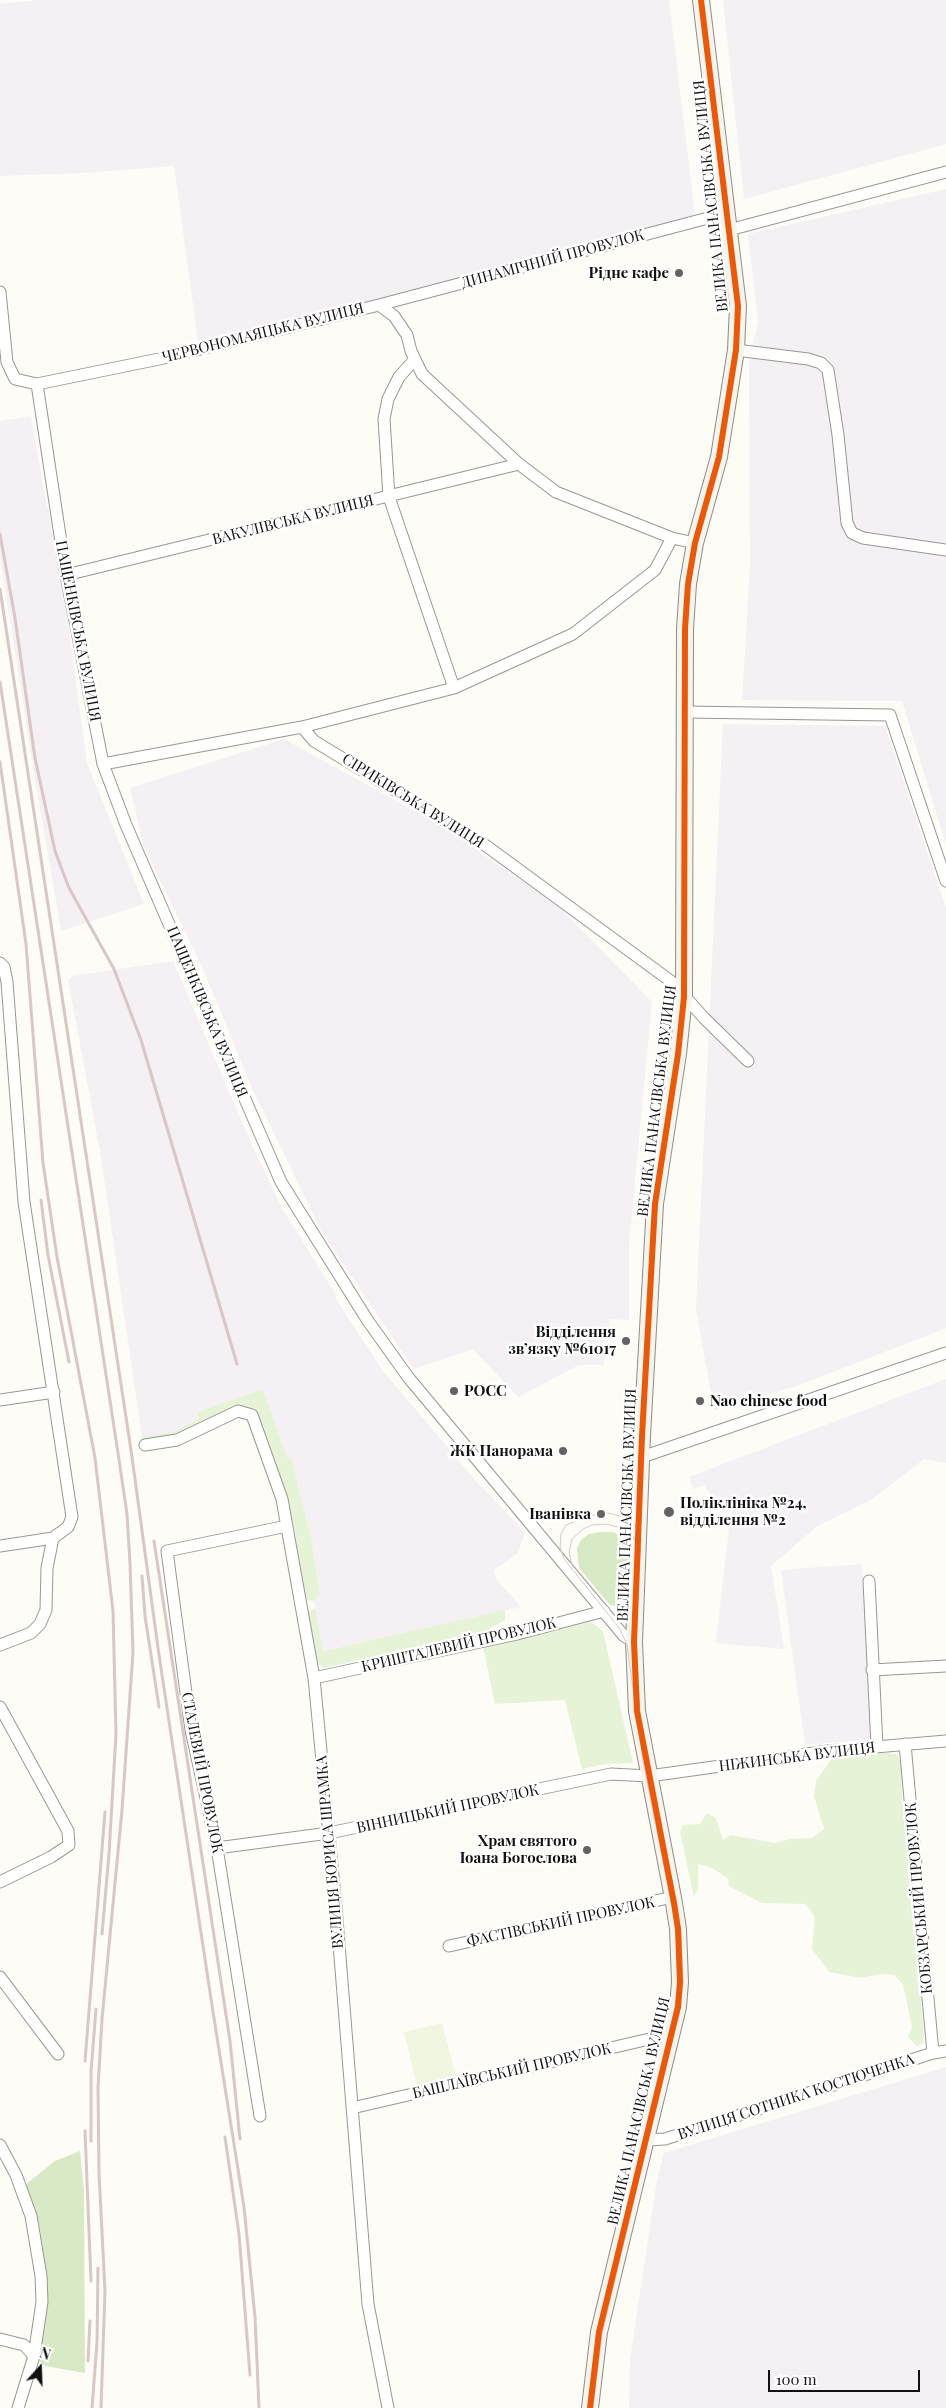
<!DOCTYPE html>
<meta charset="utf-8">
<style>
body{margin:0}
#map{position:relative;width:946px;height:2408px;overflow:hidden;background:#fdfcf7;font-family:"Playfair Display",serif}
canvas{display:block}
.north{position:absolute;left:15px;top:2343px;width:50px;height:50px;-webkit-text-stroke:4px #fff;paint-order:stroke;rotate:20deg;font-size:14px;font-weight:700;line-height:20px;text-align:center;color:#111}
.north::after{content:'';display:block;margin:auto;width:18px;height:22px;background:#111;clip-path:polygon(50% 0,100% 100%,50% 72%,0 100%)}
.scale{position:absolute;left:768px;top:2370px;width:152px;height:22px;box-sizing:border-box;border:2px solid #111;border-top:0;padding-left:6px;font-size:15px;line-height:18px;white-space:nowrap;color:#111;-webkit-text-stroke:4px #fff;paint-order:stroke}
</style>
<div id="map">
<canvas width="946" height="2408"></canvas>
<div class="north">N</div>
<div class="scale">100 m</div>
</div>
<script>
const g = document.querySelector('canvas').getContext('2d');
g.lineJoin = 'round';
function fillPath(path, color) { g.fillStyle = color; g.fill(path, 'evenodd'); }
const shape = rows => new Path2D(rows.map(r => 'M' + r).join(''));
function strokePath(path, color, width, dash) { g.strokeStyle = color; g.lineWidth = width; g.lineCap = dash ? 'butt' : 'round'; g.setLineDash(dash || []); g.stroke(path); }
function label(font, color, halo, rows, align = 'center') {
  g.font = font + ' "Playfair Display",serif'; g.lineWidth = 5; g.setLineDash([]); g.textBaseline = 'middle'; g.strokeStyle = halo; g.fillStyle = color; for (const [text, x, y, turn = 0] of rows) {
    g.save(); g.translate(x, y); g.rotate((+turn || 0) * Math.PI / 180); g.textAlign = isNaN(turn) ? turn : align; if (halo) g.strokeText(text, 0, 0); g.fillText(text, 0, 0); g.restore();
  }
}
fillPath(shape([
 [36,0,669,0,695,215,373,301,198,341,174,166,84,173,0,176,0,4],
 [723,0,946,0,946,144,744,199],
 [946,189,946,845,902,701,742,700,750,567,749,362,758,322,748,234],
 [31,416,44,491,61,572,87,763,144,904,61,931,35,779,0,557,0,421],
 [723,724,885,726,946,908,946,1328,797,1386,714,1410,696,1309],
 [284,739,442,826,559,907,652,1002,629,1244,629,1320,610,1319,604,1365,579,1365,518,1397,473,1349,414,1369,321,1231,253,1090,203,969,143,845,130,788],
 [173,961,251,1143,282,1208,335,1293,337,1301,383,1371,476,1481,525,1532,518,1553,494,1570,496,1579,521,1607,322,1651,314,1601,320,1593,311,1537,291,1457,287,1457,263,1389,197,1412,199,1418,176,1431,142,1437,101,1157,68,980,72,976],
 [946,1379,946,1463,924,1459,871,1500,817,1526,771,1566,784,1649,716,1643,732,1501,714,1501,704,1485,693,1489,689,1477],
 [862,1564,873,1739,805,1745,781,1570],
 [946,2067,946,2408,629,2408,630,2360,657,2179,664,2153]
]), '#f5f0f3');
fillPath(shape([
 [263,1389,287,1457,291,1457,311,1537,320,1593,314,1601,305,1600,294,1525,253,1413,237,1407,176,1438,143,1442,142,1437,176,1431,199,1418,197,1412],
 [315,1608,323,1651,505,1610,505,1620,484,1632,324,1668,316,1662,307,1613],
 [591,1622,603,1631,633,1763,606,1764,582,1769,565,1700,495,1704,483,1647],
 [879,1752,896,1754,901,1762,902,1797,924,2033,923,2043,917,2046,908,2037,912,2027,903,1984,894,1975,882,1974,861,1978,829,1972,812,1949,815,1917,806,1904,762,1903,729,1886,728,1878,710,1867,698,1864,698,1888,694,1897,680,1832,683,1825,700,1824,707,1813,716,1818,723,1840,730,1835,775,1843,789,1839,812,1838,824,1829,814,1796,816,1781,832,1758,847,1753]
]), '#e7f3d7');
fillPath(shape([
 [601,1532,613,1532,626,1538,631,1549,627,1598,623,1606,617,1607,609,1604,579,1568,577,1548,581,1540,589,1534],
 [80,2151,84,2191,85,2373,45,2366,34,2356,42,2302,21,2188,55,2161]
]), '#d8eac5');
fillPath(shape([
 [442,2023,457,2080,418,2090,404,2032]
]), '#f0f6e1');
const street = shape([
 [729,230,946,172],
 [0,292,7,362,15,379,37,384,66,575,103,764,126,825,281,1182,368,1321,408,1377,624,1636,634,1642],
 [379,305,727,213],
 [736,350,808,359,821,363,828,370,838,435,847,523,852,533,863,538,946,550],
 [415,359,399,377,388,399,384,419,389,497,454,688],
 [37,384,164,358,379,305,394,316,407,335,411,351,422,374,519,464,556,492,672,538,695,543],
 [66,575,519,464],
 [685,712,890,715,946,881],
 [302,727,454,688,573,634,655,570,672,538],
 [103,764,302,727,314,741,485,845,672,982,704,1018,748,1061],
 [0,963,4,967,7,982,24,1202,72,1517,68,1527,53,1538,0,1546],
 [0,1400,54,1392],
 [145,1445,177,1440,238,1411,252,1415,282,1499,314,1678,336,1907,368,2304,388,2408],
 [642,1457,946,1353],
 [869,1581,877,1746],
 [0,1645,31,1633,40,1624,46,1610,47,1568,53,1538],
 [872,1670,946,1666],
 [314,1678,517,1634,604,1611],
 [0,1707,68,1831,69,1845,51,1857,0,1882],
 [905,1744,933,2053],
 [217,1848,329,1833,611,1774,649,1776,828,1751,946,1741],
 [449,1946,673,1897],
 [0,1977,58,2054],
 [352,2108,671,2034],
 [260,2116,217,1848,191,1730,167,1551,287,1526],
 [646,2140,665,2139,933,2053,946,2051],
 [0,2145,16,2175,31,2216,41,2276,42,2302,34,2356,18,2408],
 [0,2339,24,2345,34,2356]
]);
const secondary = shape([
 [590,2408,599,2332,678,2007,680,1982,678,1929,674,1903,637,1711,634,1642,642,1436,655,1204,678,1054,684,997,685,629,688,584,695,543,719,457,736,350,738,306,701,0]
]);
strokePath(street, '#979795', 13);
strokePath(secondary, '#8e8d8b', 18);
strokePath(street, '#fffffe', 11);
strokePath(secondary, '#f6f4eb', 16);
strokePath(shape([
 [572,1565,569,1552,572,1539,583,1529,592,1525,606,1524,622,1528,632,1535,638,1546],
 [588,2408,597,2332,675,2007,678,1982,677,1932,643,1761,627,1645,620,1629,564,1559,560,1547,561,1534,566,1525,589,1516,608,1513,628,1518,635,1525,641,1539,636,1640,640,1714,681,1932,683,1983,680,2008,602,2334,593,2408]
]), '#d9c6c7', 1);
strokePath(shape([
 [0,534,15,618,35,758,55,851,69,888,114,969,141,1040,237,1364],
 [0,589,131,1450,159,1655,213,2012,244,2207,255,2317,259,2408],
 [0,682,118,1453,127,1514,130,1563,133,1652,122,1810,102,2019,98,2088,99,2173,105,2291,101,2408],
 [0,762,26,944,43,1163,57,1257,95,1458,113,1611,116,1734,109,1854,102,1934],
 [41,1200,48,1255,69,1362],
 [154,1541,230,2041,240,2139],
 [142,1576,145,1616,159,1707],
 [85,2061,105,1812],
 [85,2131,91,2281],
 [225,2137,239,2234,250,2375],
 [91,2141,91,2071,96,2009],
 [88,2361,90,2321],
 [92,2408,97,2342,98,2268]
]), '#d9c6c7', 3);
strokePath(shape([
 [590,2408,599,2332,678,2007,680,1982,678,1929,674,1903,637,1711,634,1642,642,1436,655,1204,678,1054,684,997,685,629,688,584,695,543,719,457,736,350,738,306,701,0]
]), '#e8590c', 6);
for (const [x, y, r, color] of [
 [679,273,5,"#646362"],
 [626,1341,5,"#646362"],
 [454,1391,5,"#646362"],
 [700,1401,5,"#646362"],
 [563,1451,5,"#646362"],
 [669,1512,6,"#646362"],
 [601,1514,5,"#646362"],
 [587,1850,5,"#646362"]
]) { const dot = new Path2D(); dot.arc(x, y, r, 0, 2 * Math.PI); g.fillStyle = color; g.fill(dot); strokePath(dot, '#fff', 2); }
label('15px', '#111', '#fff', [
 ["ВЕЛИКА ПАНАСІВСЬКА ВУЛИЦЯ",711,196,-96],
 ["ДИНАМІЧНИЙ ПРОВУЛОК",553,259,-15],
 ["ЧЕРВОНОМАЯЦЬКА ВУЛИЦЯ",263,333,-14],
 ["ВАКУЛІВСЬКА ВУЛИЦЯ",293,520,-14],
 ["ПАЩЕНКІВСЬКА ВУЛИЦЯ",78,631,79],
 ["СІРИКІВСЬКА ВУЛИЦЯ",413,801,32],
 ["ПАЩЕНКІВСЬКА ВУЛИЦЯ",207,1012,67],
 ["ВЕЛИКА ПАНАСІВСЬКА ВУЛИЦЯ",657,1101,-83],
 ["ВЕЛИКА ПАНАСІВСЬКА ВУЛИЦЯ",627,1505,-88],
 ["КРИШТАЛЕВИЙ ПРОВУЛОК",459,1645,-13],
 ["НІЖИНСЬКА ВУЛИЦЯ",797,1757,-7],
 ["СТАЛЕВИЙ ПРОВУЛОК",202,1773,79],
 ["ВІННИЦЬКИЙ ПРОВУЛОК",448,1809,-12],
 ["ВУЛИЦЯ БОРИСА ШРАМКА",330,1852,-95],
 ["КОБЗАРСЬКИЙ ПРОВУЛОК",919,1898,-95],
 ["ФАСТІВСЬКИЙ ПРОВУЛОК",561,1922,-12],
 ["БАШЛАЇВСЬКИЙ ПРОВУЛОК",512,2071,-13],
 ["ВУЛИЦЯ СОТНИКА КОСТЮЧЕНКА",796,2097,-18],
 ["ВЕЛИКА ПАНАСІВСЬКА ВУЛИЦЯ",639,2111,-77]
]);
label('bold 15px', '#111', '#fff', [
 ["Рідне кафе",669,273],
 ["Відділення",616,1332],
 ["зв’язку №61017",616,1349],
 ["РОСС",464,1391,"left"],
 ["Nao chinese food",710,1401,"left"],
 ["ЖК Панорама",553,1451],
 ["Поліклініка №24,",680,1503,"left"],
 ["відділення №2",680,1520,"left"],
 ["Іванівка",591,1514],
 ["Храм святого",577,1841],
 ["Іоана Богослова",577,1858]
], 'right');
</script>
